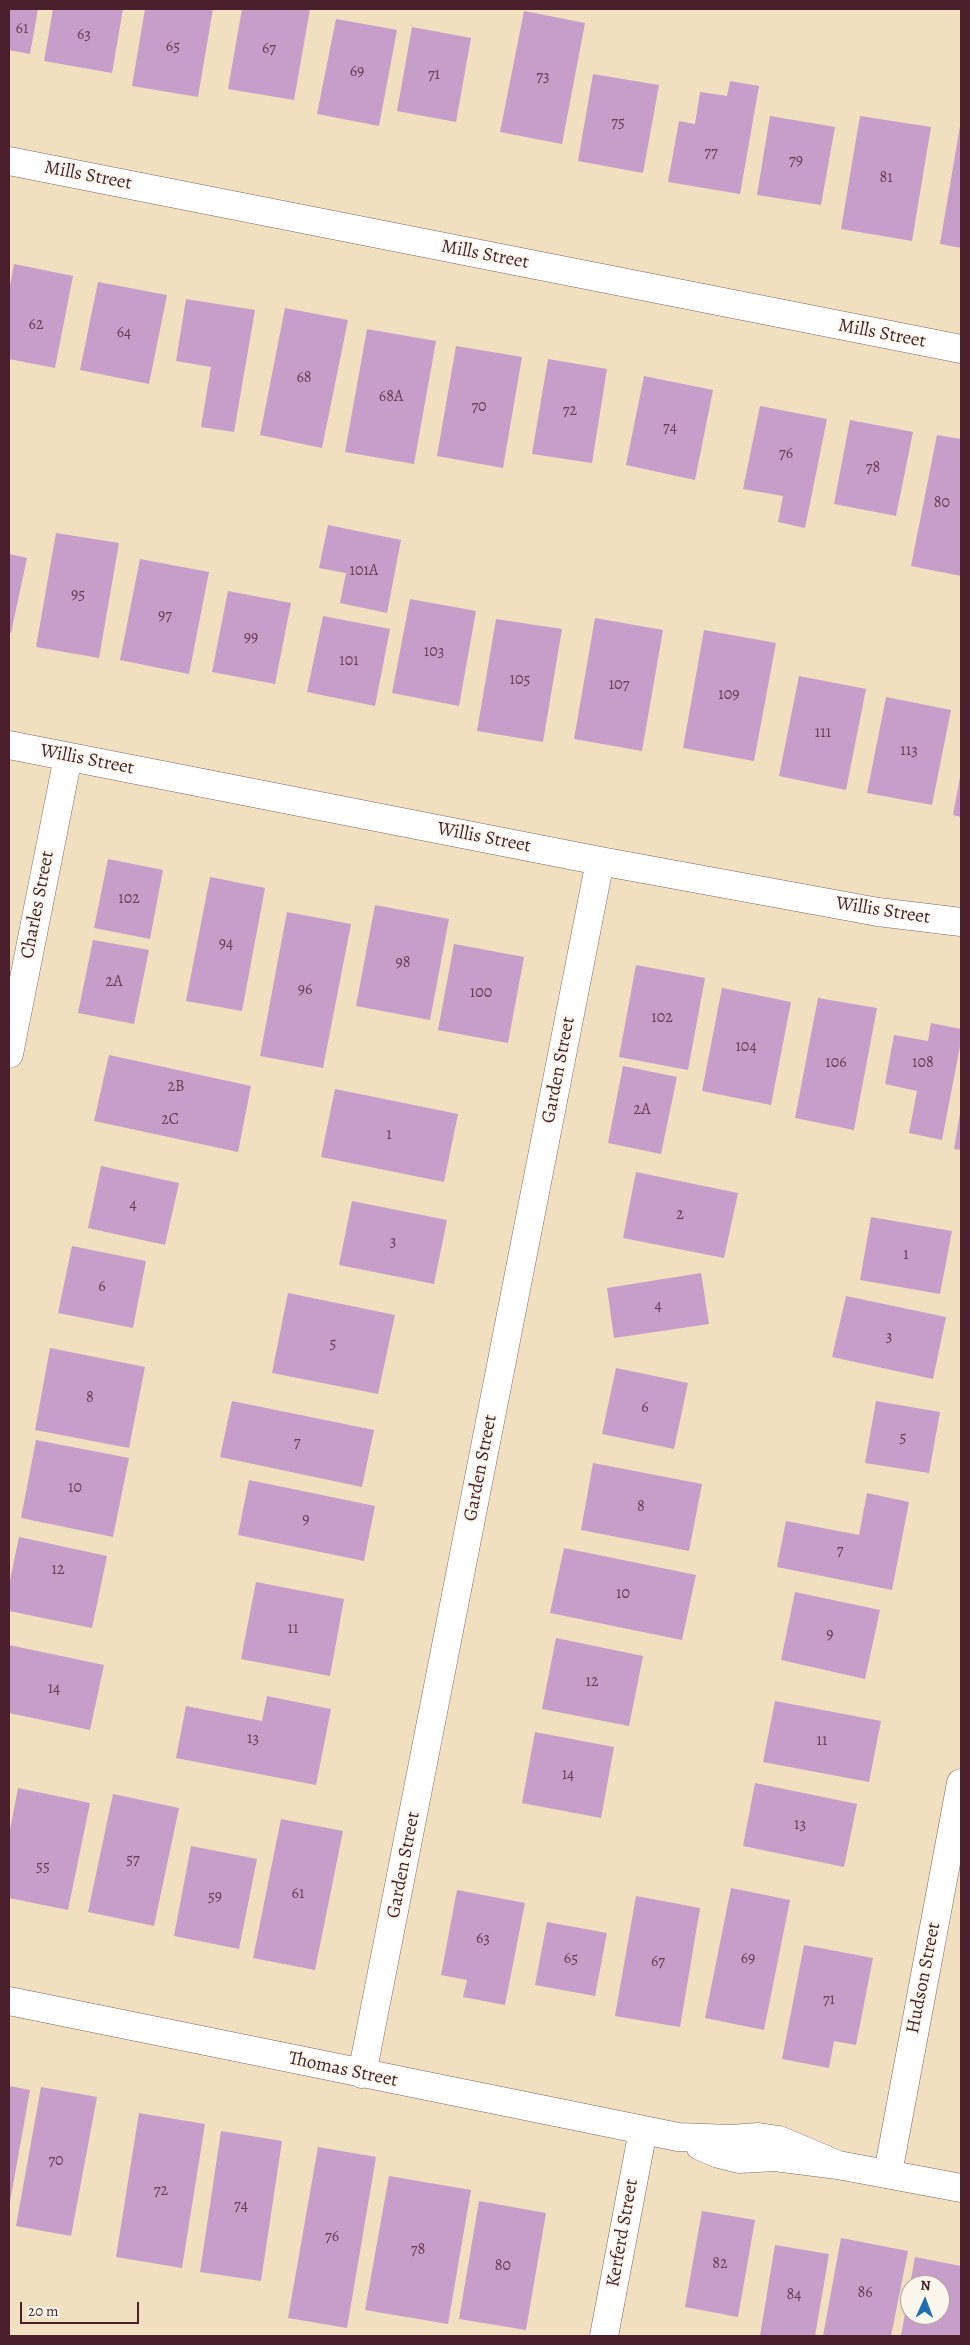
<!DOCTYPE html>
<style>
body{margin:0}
#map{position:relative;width:970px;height:2345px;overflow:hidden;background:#f0e0c0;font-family:Alegreya,serif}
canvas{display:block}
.frame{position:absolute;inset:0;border:10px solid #4a1f2b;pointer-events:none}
.north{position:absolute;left:900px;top:2275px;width:50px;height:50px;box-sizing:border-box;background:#fbf7ec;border:1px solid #b4a19f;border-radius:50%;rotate:2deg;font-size:14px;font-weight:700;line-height:20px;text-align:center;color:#4a1f2b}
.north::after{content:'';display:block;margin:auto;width:18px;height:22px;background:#1f6fb2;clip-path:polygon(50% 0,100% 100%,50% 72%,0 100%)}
.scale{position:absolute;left:20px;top:2302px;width:119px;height:22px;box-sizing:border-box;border:2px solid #4a1f2b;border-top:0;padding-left:6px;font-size:15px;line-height:18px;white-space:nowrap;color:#4a1f2b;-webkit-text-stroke:4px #fbf7ec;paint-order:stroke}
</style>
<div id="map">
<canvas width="970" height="2345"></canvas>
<div class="frame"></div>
<div class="north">N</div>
<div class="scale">20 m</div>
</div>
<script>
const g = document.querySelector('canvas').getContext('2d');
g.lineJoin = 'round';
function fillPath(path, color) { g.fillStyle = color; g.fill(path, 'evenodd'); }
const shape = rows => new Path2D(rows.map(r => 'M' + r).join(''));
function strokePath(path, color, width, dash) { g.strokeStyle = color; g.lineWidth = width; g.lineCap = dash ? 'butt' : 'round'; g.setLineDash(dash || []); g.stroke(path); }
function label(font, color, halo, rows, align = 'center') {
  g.font = font + ' Alegreya,serif'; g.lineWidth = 4; g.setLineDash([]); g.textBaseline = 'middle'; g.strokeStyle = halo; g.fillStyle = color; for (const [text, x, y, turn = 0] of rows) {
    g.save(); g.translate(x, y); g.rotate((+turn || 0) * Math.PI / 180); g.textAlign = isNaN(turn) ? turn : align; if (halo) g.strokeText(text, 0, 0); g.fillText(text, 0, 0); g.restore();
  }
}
fillPath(shape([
 [9,9,38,9,30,54,9,50],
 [53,9,123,9,112,73,44,61],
 [145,9,213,9,198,97,132,86],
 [242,9,310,9,294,100,228,89],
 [524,11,585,23,562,144,500,132],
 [336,19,397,30,379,126,317,114],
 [412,27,471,38,456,122,397,111],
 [593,74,659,85,643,173,578,161],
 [730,81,759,86,740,194,668,182,679,121,695,124,700,92,727,96],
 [770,116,835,127,821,205,757,195],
 [860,116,931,127,912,241,841,229],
 [960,126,961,126,961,248,940,244],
 [14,264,73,276,55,368,9,359,9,291],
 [98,282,167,295,149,384,80,370],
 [186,299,255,310,234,432,201,427,211,367,176,361],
 [285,308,348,320,322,448,260,435],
 [367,329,436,341,414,464,345,452],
 [456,346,522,357,503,468,437,456],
 [548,359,607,369,592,463,532,454],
 [644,376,713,390,695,480,626,465],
 [760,406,827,419,805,528,778,522,783,496,743,489],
 [850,420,913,432,896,516,834,504],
 [937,435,961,439,961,576,911,566],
 [328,525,401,540,387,613,340,603,346,573,319,568],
 [56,533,119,543,99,658,36,647],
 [9,554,27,558,11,633,9,633],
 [140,559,209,572,189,674,120,660],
 [228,591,291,603,275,684,212,672],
 [410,599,476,611,459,706,392,693],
 [323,616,390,629,375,706,307,692],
 [595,618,663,630,642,751,574,739],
 [496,619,562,629,543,742,477,731],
 [704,630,776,643,754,761,683,748],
 [799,676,866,689,846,790,779,776],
 [886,697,951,710,932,805,867,793],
 [960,777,961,777,961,817,953,815],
 [108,859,163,870,150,939,94,928],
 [210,877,265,888,242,1011,186,1001],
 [375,905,449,919,430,1020,356,1006],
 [287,912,351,924,323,1068,260,1056],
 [93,940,149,950,134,1024,78,1013],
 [454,944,524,957,508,1043,438,1030],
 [636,965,705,978,688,1070,619,1057],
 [722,988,791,1002,771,1105,702,1091],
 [818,998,877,1008,854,1130,795,1118],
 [931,1023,961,1029,961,1041,942,1140,909,1133,917,1091,885,1084,894,1035,928,1041],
 [109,1055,251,1086,238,1152,94,1121],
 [623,1066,677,1077,661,1154,608,1143],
 [335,1089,458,1114,444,1182,321,1157],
 [960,1113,961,1114,961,1150,954,1149],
 [101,1166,179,1183,165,1245,88,1228],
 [636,1172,738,1193,724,1258,623,1238],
 [352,1201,447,1220,434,1284,339,1265],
 [871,1217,952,1231,940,1294,860,1280],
 [72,1246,146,1261,133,1328,58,1313],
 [701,1273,709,1324,614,1338,607,1288],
 [288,1293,395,1315,378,1394,272,1373],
 [846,1296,946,1317,933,1379,832,1357],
 [50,1348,145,1367,129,1448,35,1430],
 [616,1368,688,1383,674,1449,602,1434],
 [232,1401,374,1430,362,1487,220,1457],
 [876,1401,940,1412,929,1473,865,1463],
 [36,1440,129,1458,113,1537,21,1518],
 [593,1463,702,1484,689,1551,581,1530],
 [249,1480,375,1506,364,1561,238,1535],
 [867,1493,909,1502,892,1590,777,1567,786,1521,859,1535],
 [19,1537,107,1556,92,1628,9,1611,9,1585],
 [564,1548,696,1575,682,1640,550,1613],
 [256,1582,344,1599,330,1676,241,1659],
 [795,1592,880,1610,865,1679,781,1660],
 [556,1638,643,1656,629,1726,542,1709],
 [9,1645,104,1665,90,1730,9,1713],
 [267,1696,331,1709,316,1785,176,1758,186,1706,262,1721],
 [775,1701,881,1721,869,1782,763,1762],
 [535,1732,614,1747,601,1818,522,1803],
 [755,1783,857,1804,844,1867,743,1846],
 [18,1788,90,1803,68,1910,9,1898,9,1835],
 [113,1794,179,1808,154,1926,88,1912],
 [281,1819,343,1831,315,1970,253,1958],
 [191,1846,257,1859,239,1949,174,1936],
 [731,1888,790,1900,764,2030,705,2018],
 [457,1890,525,1903,505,2005,463,1997,467,1980,441,1975],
 [636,1896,700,1908,680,2027,615,2016],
 [547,1922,607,1933,595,1996,535,1985],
 [804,1945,873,1958,856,2045,834,2041,829,2068,782,2059],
 [9,2086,30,2090,10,2202,9,2202],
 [41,2087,97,2097,71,2236,16,2226],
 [139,2113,205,2124,182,2268,116,2257],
 [221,2131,282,2141,261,2281,200,2272],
 [318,2147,376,2157,347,2328,288,2318],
 [389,2176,471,2190,448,2324,365,2310],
 [479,2201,546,2213,526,2330,459,2319],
 [702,2211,755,2220,738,2317,685,2307],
 [841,2238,908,2251,891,2336,823,2336],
 [775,2245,829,2254,815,2336,760,2336],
 [915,2257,961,2266,961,2336,901,2336,909,2291,910,2315,940,2315,940,2285,910,2285]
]), '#c79dc9');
const street = shape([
 [9,161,961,349],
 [9,745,600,861,878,912,961,922],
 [9,1054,68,757],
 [9,2001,678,2137,731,2139,758,2137,779,2140,838,2165],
 [362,2074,600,861],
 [700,2146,719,2154,739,2159,775,2157,838,2165,961,2188],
 [888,2173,961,1783],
 [604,2336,643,2130]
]);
strokePath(street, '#84635f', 29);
strokePath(street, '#fff', 28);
label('16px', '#693e52', null, [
 ["61",22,29],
 ["63",84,35],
 ["65",173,47],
 ["67",269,49],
 ["69",357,72],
 ["71",434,75],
 ["73",543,77],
 ["75",618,123],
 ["77",711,153],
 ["79",796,161],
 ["81",886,178],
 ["62",36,325],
 ["64",124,333],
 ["68",304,378],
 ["68A",391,397],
 ["70",479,407],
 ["72",570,411],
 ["74",670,428],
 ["76",786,454],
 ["78",873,468],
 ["80",942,503],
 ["101A",364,571],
 ["95",78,595],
 ["97",165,616],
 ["99",251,638],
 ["103",434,652],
 ["101",349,661],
 ["105",520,680],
 ["107",619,685],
 ["109",729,695],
 ["111",823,733],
 ["113",909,751],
 ["102",129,899],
 ["94",226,944],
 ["98",403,963],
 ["2A",114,982],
 ["96",305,990],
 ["100",481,993],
 ["102",662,1018],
 ["104",746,1047],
 ["106",836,1063],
 ["108",923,1063],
 ["2B",176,1087],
 ["2A",642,1110],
 ["2C",170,1120],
 ["1",389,1135],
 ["4",133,1205],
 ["2",680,1215],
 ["3",393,1242],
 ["1",906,1255],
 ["6",102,1287],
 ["4",658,1306],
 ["3",889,1337],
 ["5",333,1344],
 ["8",90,1398],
 ["6",645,1408],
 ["5",903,1438],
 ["7",297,1443],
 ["10",75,1488],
 ["8",641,1507],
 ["9",306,1520],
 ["7",840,1551],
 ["12",58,1570],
 ["10",623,1594],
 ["11",293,1629],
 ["9",830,1635],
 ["12",592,1682],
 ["14",54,1689],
 ["13",253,1739],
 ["11",822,1741],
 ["14",568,1775],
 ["13",800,1825],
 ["57",133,1860],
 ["55",43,1867],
 ["61",298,1894],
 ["59",215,1897],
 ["63",483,1939],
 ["65",571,1959],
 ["69",748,1959],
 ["67",658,1962],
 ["71",829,2000],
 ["70",56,2161],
 ["72",161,2191],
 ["74",241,2206],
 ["76",332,2237],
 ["78",418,2250],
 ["82",720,2264],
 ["80",503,2266],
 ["86",865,2293],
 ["84",794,2295]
]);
label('19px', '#4a1f2b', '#fbf7ec', [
 ["Mills Street",88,176,11],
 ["Mills Street",485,255,11],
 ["Mills Street",882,334,11],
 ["Willis Street",87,760,11],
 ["Willis Street",484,838,11],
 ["Charles Street",38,905,-79],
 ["Willis Street",883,911,9],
 ["Garden Street",559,1070,-79],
 ["Garden Street",481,1468,-79],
 ["Garden Street",404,1865,-79],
 ["Hudson Street",924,1978,-79],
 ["Thomas Street",343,2070,12],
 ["Kerferd Street",623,2233,-80]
]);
</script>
